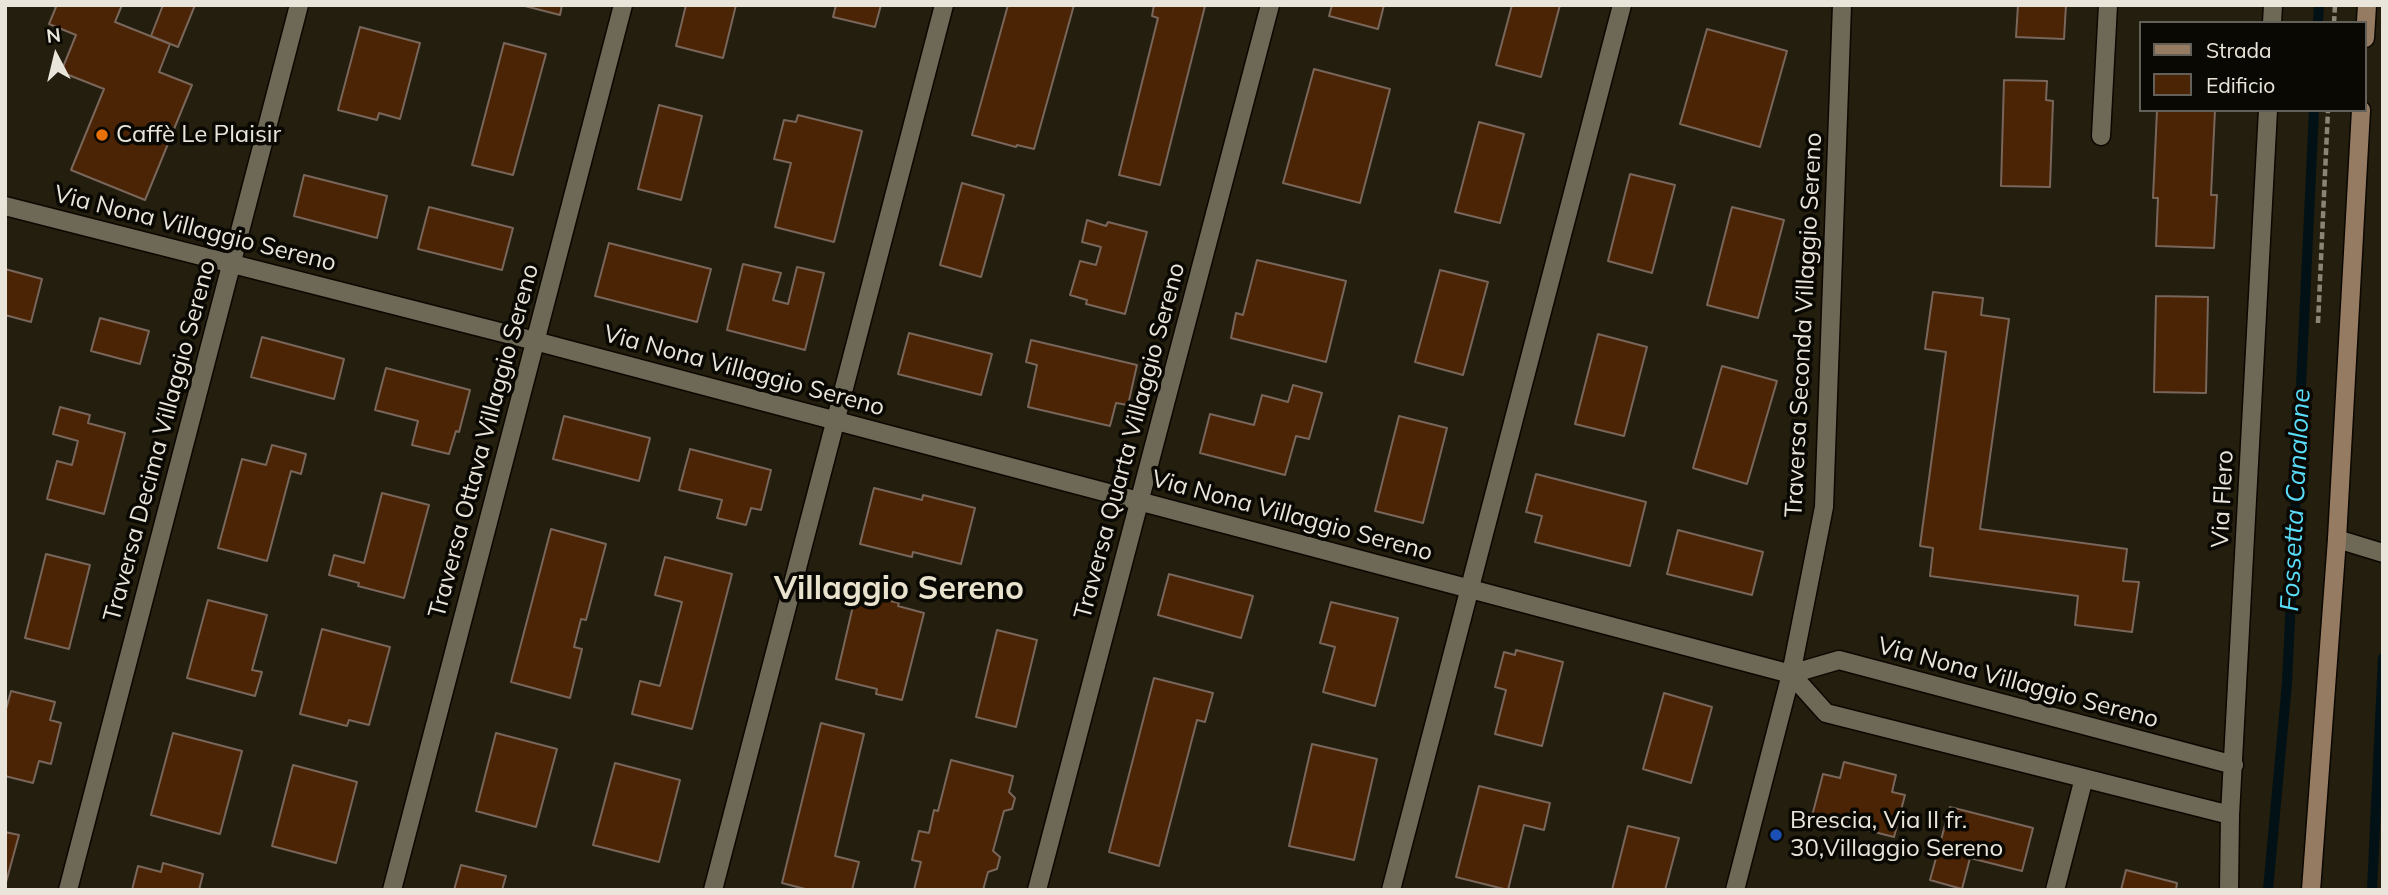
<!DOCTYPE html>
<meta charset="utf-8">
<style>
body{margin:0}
#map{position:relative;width:2388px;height:895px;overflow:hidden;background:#231e0d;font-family:Mulish,sans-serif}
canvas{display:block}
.frame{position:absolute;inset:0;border:7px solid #e9e5db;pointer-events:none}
.legend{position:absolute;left:2139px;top:21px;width:228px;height:91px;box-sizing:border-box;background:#0a0803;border:2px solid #636059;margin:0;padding:9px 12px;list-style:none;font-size:21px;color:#e9e5db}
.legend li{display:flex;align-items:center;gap:14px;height:35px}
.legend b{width:35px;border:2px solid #636059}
.north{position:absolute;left:21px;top:21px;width:70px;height:70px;-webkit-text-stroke:5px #0a0803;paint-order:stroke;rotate:353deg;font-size:19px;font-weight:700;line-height:28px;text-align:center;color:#e9e5db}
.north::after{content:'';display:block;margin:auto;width:24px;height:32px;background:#e9e5db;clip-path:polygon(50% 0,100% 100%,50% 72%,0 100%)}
</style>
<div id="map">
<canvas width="2388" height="895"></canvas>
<div class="frame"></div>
<ul class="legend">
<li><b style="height:9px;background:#967b63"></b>Strada</li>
<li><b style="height:19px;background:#4b2305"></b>Edificio</li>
</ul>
<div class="north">N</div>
</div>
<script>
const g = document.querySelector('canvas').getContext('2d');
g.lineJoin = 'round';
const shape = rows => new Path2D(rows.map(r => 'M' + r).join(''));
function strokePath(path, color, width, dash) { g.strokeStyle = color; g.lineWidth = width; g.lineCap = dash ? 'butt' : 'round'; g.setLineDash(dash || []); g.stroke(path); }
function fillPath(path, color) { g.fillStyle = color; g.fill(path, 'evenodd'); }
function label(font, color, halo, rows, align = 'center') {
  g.font = font + ' Mulish,sans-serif'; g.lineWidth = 7; g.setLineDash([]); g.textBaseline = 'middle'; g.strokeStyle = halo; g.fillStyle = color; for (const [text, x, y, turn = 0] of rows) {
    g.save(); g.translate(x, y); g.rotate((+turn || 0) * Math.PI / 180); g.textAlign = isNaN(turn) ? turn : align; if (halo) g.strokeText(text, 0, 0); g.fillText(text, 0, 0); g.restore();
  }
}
strokePath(shape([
 [2318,23,2319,5],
 [2268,890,2287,683,2314,110],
 [2372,890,2383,658]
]), '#021115', 10);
const building = shape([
 [51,5,122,5,115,22,170,44,159,72,192,85,145,200,71,170,104,89,61,72,76,35,49,24,56,7,51,5],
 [163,5,195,5,178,47,151,36,163,5],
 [521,5,562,5,560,15,521,5],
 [686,5,736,5,723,58,676,46,686,5],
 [836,5,881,5,875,27,833,17,836,5],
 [1008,5,1074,5,1034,149,1017,145,1016,147,972,135,1008,5],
 [1154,5,1205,6,1160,185,1119,175,1158,18,1152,16,1154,5],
 [1332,5,1384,5,1378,29,1329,16,1332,5],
 [1512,5,1560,5,1541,77,1496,65,1512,5],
 [2018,5,2066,5,2064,39,2016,37,2018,5],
 [360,27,420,43,400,119,379,113,377,120,338,110,360,27],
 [1707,29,1787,51,1760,147,1680,124,1707,29],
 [504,43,546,54,513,175,472,165,504,43],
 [1314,69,1390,89,1360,203,1283,183,1314,69],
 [2004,80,2047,81,2046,100,2053,101,2050,187,2001,186,2004,80],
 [659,105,702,116,681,200,638,189,659,105],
 [2157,110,2215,110,2211,195,2217,195,2214,248,2156,246,2158,198,2153,198,2157,110],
 [798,115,862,131,834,242,775,227,791,163,774,159,784,120,796,122,798,115],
 [1479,122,1524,134,1500,223,1455,212,1479,122],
 [1630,174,1675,185,1652,273,1608,261,1630,174],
 [304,175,387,196,377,238,294,216,304,175],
 [962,183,1004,195,981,277,940,265,962,183],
 [429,207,513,228,502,270,418,249,429,207],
 [1732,207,1784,220,1758,318,1707,305,1732,207],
 [1087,220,1106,226,1108,222,1147,232,1125,314,1086,304,1087,300,1070,295,1080,261,1096,265,1101,247,1082,242,1087,220],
 [609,243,711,269,697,322,595,296,609,243],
 [1257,260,1346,281,1326,362,1231,338,1236,313,1243,315,1257,260],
 [743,264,781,273,773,300,788,304,797,267,824,273,805,350,727,330,743,264],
 [5,269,42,279,31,322,5,315,5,269],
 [1440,270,1488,282,1463,375,1415,362,1440,270],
 [1933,292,1983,298,1981,315,2009,319,1980,529,2127,549,2123,581,2139,582,2132,632,2075,625,2078,596,1930,576,1933,548,1920,546,1946,352,1925,349,1933,292],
 [2156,296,2208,297,2206,393,2154,392,2156,296],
 [100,318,149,331,140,364,91,351,100,318],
 [909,333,992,354,981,395,898,374,909,333],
 [1598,334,1647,347,1624,436,1575,424,1598,334],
 [262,337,344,359,334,399,251,377,262,337],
 [1031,340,1137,365,1128,405,1116,403,1110,426,1028,407,1037,365,1026,362,1031,340],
 [1722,366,1777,381,1747,484,1693,468,1722,366],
 [386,368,470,390,459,432,456,431,449,454,412,445,418,421,375,410,386,368],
 [1293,385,1322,393,1309,439,1296,436,1285,475,1200,453,1210,414,1254,425,1262,395,1288,402,1293,385],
 [60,407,90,415,88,423,125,433,104,514,47,499,57,461,72,465,78,441,53,434,60,407],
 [564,416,650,438,639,481,553,459,564,416],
 [1399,416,1447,428,1423,523,1375,511,1399,416],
 [272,445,306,454,301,474,291,471,267,561,218,548,242,459,266,465,272,445],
 [690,449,771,470,761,510,751,508,746,525,717,518,722,500,679,490,690,449],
 [1536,474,1646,502,1630,566,1535,542,1542,516,1526,512,1536,474],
 [874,488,922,500,923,495,975,508,961,564,913,552,912,557,860,544,874,488],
 [382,493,429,505,404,598,358,586,359,583,329,575,334,555,364,563,382,493],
 [551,529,606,544,586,620,581,619,574,647,582,649,570,698,511,682,551,529],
 [1678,530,1763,552,1752,595,1667,574,1678,530],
 [46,554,90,565,69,649,25,638,46,554],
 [665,557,732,574,692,729,632,714,640,681,660,686,682,602,655,595,665,557],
 [1169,574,1253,596,1241,638,1158,615,1169,574],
 [856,593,899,603,898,606,924,613,902,700,876,694,877,689,836,679,856,593],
 [208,600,267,615,252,670,262,672,255,696,187,678,208,600],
 [1331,602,1398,618,1375,706,1323,692,1335,647,1320,643,1331,602],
 [322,629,390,647,369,725,349,720,347,726,300,714,322,629],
 [997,630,1037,640,1016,727,976,717,997,630],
 [1516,650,1563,662,1542,746,1495,734,1506,690,1495,687,1504,652,1515,655,1516,650],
 [1154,678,1213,693,1205,722,1197,720,1159,866,1109,852,1154,678],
 [11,691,55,702,50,720,61,723,51,764,39,761,33,783,5,776,5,713,11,691],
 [1664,693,1712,707,1691,783,1643,769,1664,693],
 [821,723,864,734,835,856,859,862,852,890,809,890,782,883,821,723],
 [173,733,242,751,220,834,151,815,173,733],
 [496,733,557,749,536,827,476,811,496,733],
 [1312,744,1377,759,1354,860,1289,846,1312,744],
 [951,760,1013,776,1009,792,1015,798,1012,809,1004,811,993,851,1000,857,997,869,988,872,983,890,914,890,921,862,912,860,919,831,929,833,934,810,938,811,951,760],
 [1844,762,1896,775,1892,792,1905,795,1894,837,1812,816,1823,774,1840,778,1844,762],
 [615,763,680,780,659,862,593,845,615,763],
 [293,765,357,782,336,863,272,846,293,765],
 [1479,786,1550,803,1544,830,1524,825,1508,890,1456,877,1479,786],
 [1950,807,2033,828,2022,871,1970,858,1962,889,1930,880,1950,807],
 [1628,826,1679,838,1665,890,1612,890,1628,826],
 [5,832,19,835,5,886,5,832],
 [163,863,203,874,199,890,132,890,138,866,161,872,163,863],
 [461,865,506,876,502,890,454,890,461,865],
 [2126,870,2177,883,2176,890,2121,890,2126,870]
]);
fillPath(building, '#4b2305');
strokePath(building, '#79665b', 2);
const street = shape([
 [2272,23,2273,5],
 [2101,136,2108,5],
 [5,206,535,341,1791,674],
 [2337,539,2383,553],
 [2230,815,1826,713,1791,674,1839,660,2234,765],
 [68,890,299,5],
 [392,890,623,5],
 [713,890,944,5],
 [1037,890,1270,5],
 [1391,890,1622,5],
 [1735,890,1791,674,1824,507,1842,5],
 [2055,890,2084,778],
 [2229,890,2230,815,2268,110]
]);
const secondary = shape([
 [2365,38,2367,5],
 [2311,890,2337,539,2361,110]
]);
strokePath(street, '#0c0700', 21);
strokePath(secondary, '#0c0700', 21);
strokePath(shape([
 [2334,23,2335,5],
 [2318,323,2328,110]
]), '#898577', 4.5, [7, 3.5]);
strokePath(street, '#6e6956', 18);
strokePath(secondary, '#967b63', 18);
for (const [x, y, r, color] of [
 [102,135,7,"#e8710a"],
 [1776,835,7,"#1a4fb4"]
]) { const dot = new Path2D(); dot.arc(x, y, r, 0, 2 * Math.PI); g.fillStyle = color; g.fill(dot); strokePath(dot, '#0a0803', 2.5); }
label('24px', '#e9e5db', '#0a0803', [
 ["Caffè Le Plaisir",116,135],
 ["Brescia, Via II fr.",1790,821],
 ["30,Villaggio Sereno",1790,849]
], 'left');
label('24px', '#e9e5db', '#0a0803', [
 ["Via Nona Villaggio Sereno",195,229,14],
 ["Traversa Seconda Villaggio Sereno",1804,325,-87],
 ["Via Nona Villaggio Sereno",744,371,15],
 ["Traversa Decima Villaggio Sereno",160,441,-75],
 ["Traversa Ottava Villaggio Sereno",484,441,-75],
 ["Traversa Quarta Villaggio Sereno",1130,441,-75],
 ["Via Flero",2223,499,-87],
 ["Via Nona Villaggio Sereno",1292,516,15],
 ["Via Nona Villaggio Sereno",2018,683,15]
]);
label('italic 26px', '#59ddfa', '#0a0803', [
 ["Fossetta Canalone",2296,500,-87]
]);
label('bold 32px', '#e9e3cd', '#0a0803', [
 ["Villaggio Sereno",899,589]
]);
</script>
